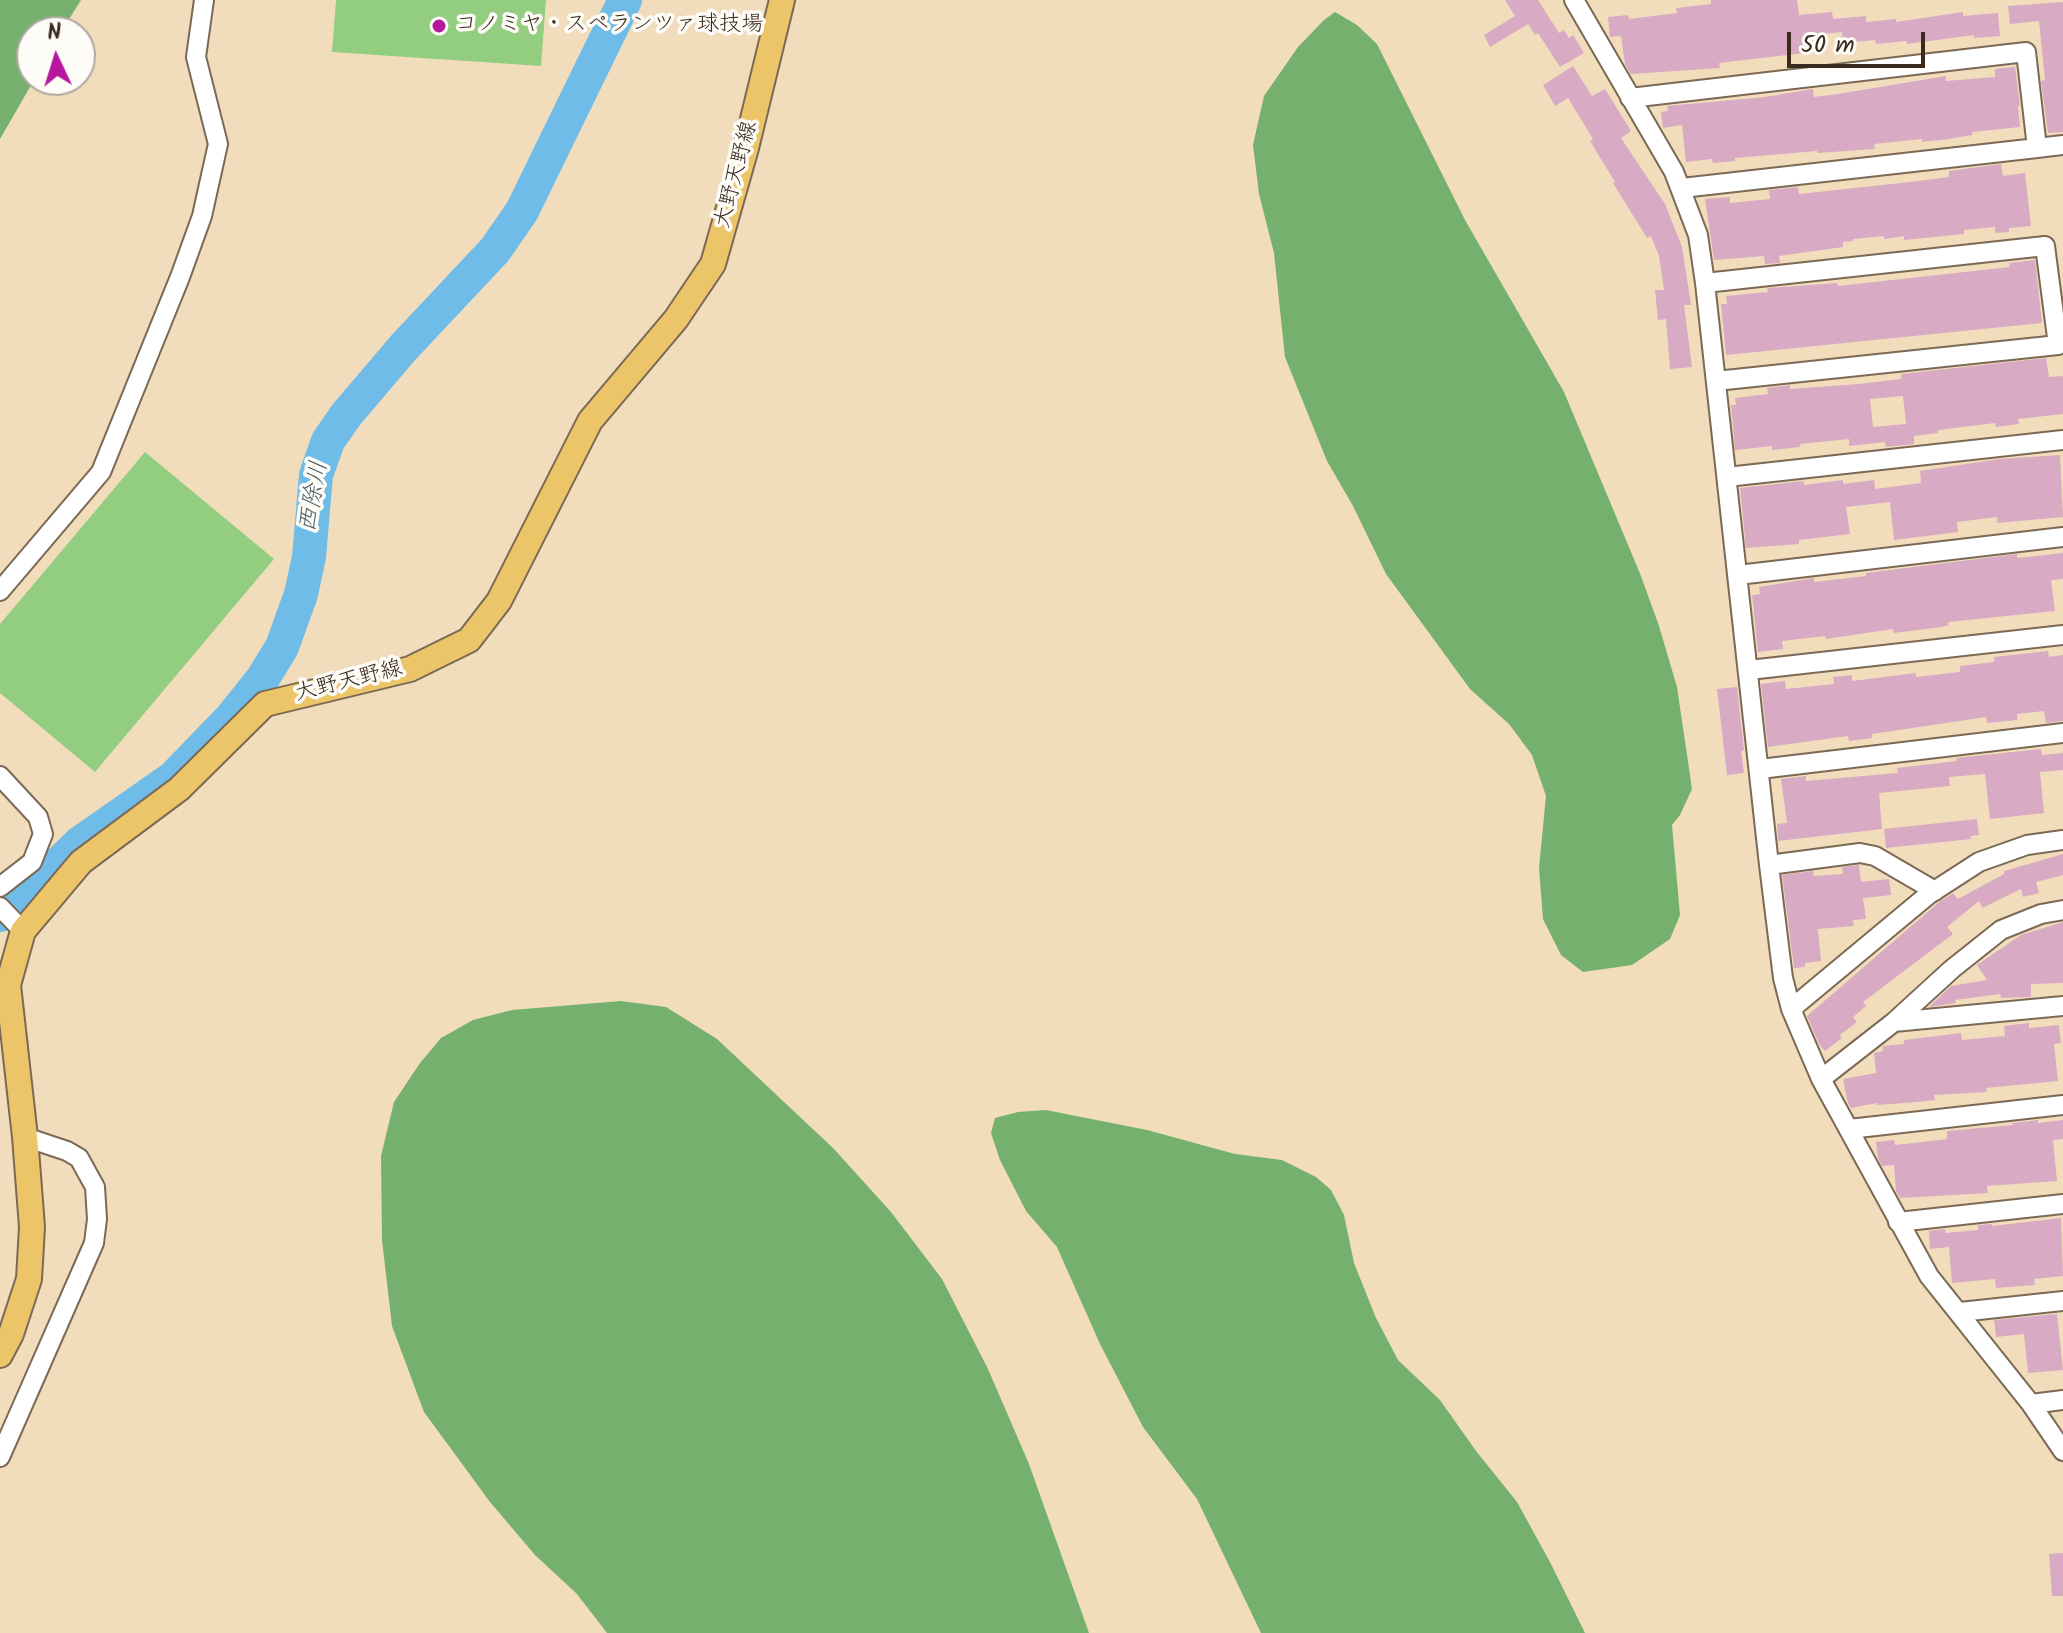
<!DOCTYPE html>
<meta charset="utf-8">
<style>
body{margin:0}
#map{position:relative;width:2063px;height:1633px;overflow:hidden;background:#f1ddbc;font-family:Kalam,sans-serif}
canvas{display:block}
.north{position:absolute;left:16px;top:16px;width:80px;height:80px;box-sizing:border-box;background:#fdfcf7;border:2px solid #afa8a0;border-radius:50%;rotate:356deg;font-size:22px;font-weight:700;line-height:32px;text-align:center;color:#3b2a1e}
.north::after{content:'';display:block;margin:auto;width:28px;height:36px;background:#b5179e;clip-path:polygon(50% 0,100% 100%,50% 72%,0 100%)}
.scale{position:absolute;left:1787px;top:32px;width:138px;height:36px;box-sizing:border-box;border:4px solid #3b2a1e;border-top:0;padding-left:10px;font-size:24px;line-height:28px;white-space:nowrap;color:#3b2a1e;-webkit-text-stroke:6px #fdfcf7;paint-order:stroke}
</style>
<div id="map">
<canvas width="2063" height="1633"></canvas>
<div class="north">N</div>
<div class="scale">50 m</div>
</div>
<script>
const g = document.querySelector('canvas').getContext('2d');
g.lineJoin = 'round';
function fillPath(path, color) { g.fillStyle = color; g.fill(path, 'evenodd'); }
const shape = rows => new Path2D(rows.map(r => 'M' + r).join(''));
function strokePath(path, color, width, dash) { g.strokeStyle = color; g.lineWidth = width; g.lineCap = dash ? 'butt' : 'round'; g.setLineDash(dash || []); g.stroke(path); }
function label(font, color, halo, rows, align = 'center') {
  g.font = font + ' Kalam,"Klee One",sans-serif'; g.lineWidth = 7; g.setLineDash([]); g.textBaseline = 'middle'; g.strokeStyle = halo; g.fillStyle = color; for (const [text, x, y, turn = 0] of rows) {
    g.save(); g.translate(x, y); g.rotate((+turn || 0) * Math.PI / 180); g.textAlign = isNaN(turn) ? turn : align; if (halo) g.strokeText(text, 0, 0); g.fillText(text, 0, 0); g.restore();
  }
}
fillPath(shape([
 [336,0,546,0,541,66,332,52],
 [145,452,274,559,95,772,0,693,0,624]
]), '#93cd80');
fillPath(shape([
 [0,0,81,0,61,32,32,32,34,80,0,139],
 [1335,12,1357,25,1377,44,1465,220,1564,392,1641,576,1659,626,1677,687,1692,789,1680,815,1672,825,1680,915,1670,939,1632,965,1583,972,1561,955,1543,919,1539,868,1546,796,1532,755,1509,724,1470,689,1386,574,1353,506,1327,461,1285,357,1274,253,1259,194,1253,145,1264,96,1298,47,1324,20],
 [621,1001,666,1007,717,1039,833,1148,891,1212,942,1279,988,1369,1029,1464,1089,1633,607,1633,577,1594,535,1555,490,1502,424,1412,392,1326,382,1240,381,1156,394,1102,420,1063,441,1038,473,1020,512,1010],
 [1046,1110,1147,1130,1235,1154,1282,1160,1316,1177,1331,1190,1344,1215,1354,1263,1376,1318,1398,1360,1440,1400,1476,1451,1517,1502,1551,1564,1585,1633,1261,1633,1197,1499,1143,1427,1100,1344,1057,1247,1026,1211,1000,1160,991,1133,995,1118,1018,1112]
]), '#76b06e');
strokePath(shape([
 [0,915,20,901,80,843,173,778,231,718,263,678,282,647,301,594,309,557,316,475,328,441,346,415,403,348,495,250,522,211,625,0]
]), '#6fbce9', 34);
fillPath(shape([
 [1505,0,1538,0,1559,33,1564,30,1569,38,1573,35,1584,53,1560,67,1538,33,1535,35,1528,24,1490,47,1484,35,1515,16],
 [1711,0,1797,0,1799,15,1832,12,1833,19,1866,16,1866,22,1896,19,1896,22,1963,12,1963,16,1998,13,2000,36,1974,38,1974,35,1907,44,1907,41,1876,44,1875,40,1843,43,1842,32,1802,36,1804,53,1719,63,1720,68,1631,74,1625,64,1621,36,1610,37,1608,17,1628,15,1629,19,1677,13,1676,8,1711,4],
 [2063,2,2063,132,2048,133,2041,81,2045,80,2039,21,2010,24,2008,6],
 [1573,66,1592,96,1605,89,1631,131,1621,138,1665,204,1682,247,1691,305,1684,305,1692,367,1670,369,1666,319,1658,320,1655,290,1664,290,1659,256,1651,236,1647,238,1613,183,1615,182,1590,141,1593,139,1568,98,1555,106,1543,85],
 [2015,67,2020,106,2018,106,2020,127,1972,132,1972,135,1949,139,1922,142,1922,139,1874,144,1875,149,1818,153,1817,151,1735,158,1735,161,1713,163,1712,159,1686,162,1682,125,1663,128,1661,112,1668,111,1667,106,1765,97,1813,89,1814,97,1838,94,1946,76,1946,81,1995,77,1995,69],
 [2001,164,2003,176,2025,173,2031,226,2009,228,2009,232,1995,233,1995,227,1964,230,1964,234,1904,240,1904,236,1884,239,1884,236,1853,239,1853,241,1843,242,1843,247,1779,256,1780,263,1765,264,1764,256,1714,260,1705,199,1730,197,1730,203,1770,199,1769,190,1798,187,1799,194,1910,182,1949,177,1949,171],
 [2035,260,2042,323,1726,355,1721,304,1727,304,1726,296,1768,292,1767,288,1782,287,1837,283,1838,286,2010,267,2009,263],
 [2046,358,2049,377,2063,376,2063,414,2018,419,2019,424,1996,427,1995,423,1938,430,1938,433,1914,436,1914,444,1886,447,1885,442,1849,446,1849,439,1800,444,1800,447,1772,450,1772,446,1735,450,1731,405,1736,405,1735,398,1768,394,1767,388,1790,385,1790,389,1859,384,1901,379,1901,374],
 [1903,396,1906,424,1873,427,1870,399],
 [2060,455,2063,517,1997,523,1997,517,1957,522,1958,532,1894,540,1890,502,1846,507,1850,534,1799,540,1799,544,1746,548,1740,488,1804,481,1804,485,1843,480,1843,484,1874,480,1875,489,1921,483,1920,471,1999,459],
 [2063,553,2063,579,2051,580,2055,611,1948,622,1949,625,1942,627,1894,633,1893,629,1826,639,1825,636,1782,641,1783,649,1758,652,1752,595,1760,594,1759,587,1814,578,1814,582,1866,576,1866,573,2017,554,2017,558],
 [2048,651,2049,657,2063,655,2063,721,2046,723,2044,711,2017,714,2017,720,1987,723,1986,717,1872,734,1872,738,1849,741,1848,736,1768,747,1761,684,1785,681,1786,689,1834,684,1833,677,1852,675,1852,681,1916,673,1916,677,1960,672,1960,666,1994,662,1994,657],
 [1737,687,1744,750,1741,751,1744,773,1727,775,1717,689],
 [2041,749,2042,755,2063,753,2063,770,2040,772,2044,813,1990,819,1985,774,1949,777,1950,786,1879,793,1882,829,1778,841,1777,824,1787,823,1781,779,1806,776,1806,781,1898,773,1897,768,1957,761,1956,758],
 [1977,819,1979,835,1971,836,1971,839,1886,848,1884,829],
 [2063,854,2063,875,2036,882,2039,893,2023,897,2021,889,1982,908,1979,901,1947,927,1953,934,1863,1002,1866,1006,1853,1017,1857,1022,1840,1035,1842,1038,1825,1051,1819,1044,1807,1016,1938,903,1953,893,1958,899,2004,874,2004,871],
 [1859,865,1861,882,1889,879,1891,895,1863,898,1866,919,1853,920,1854,926,1818,929,1821,961,1805,963,1805,967,1794,968,1782,875,1813,871,1814,876,1843,874,1842,867],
 [2063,922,2063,983,2031,984,2031,997,2001,998,2000,994,1955,1000,1956,1003,1929,1007,1951,986,1987,980,1977,965,2021,935],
 [2029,1023,2029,1028,2059,1025,2061,1043,2054,1044,2058,1081,1986,1088,1987,1092,1934,1095,1935,1100,1917,1102,1877,1105,1877,1103,1851,1108,1848,1103,1843,1079,1876,1073,1874,1053,1883,1051,1883,1046,1904,1044,1904,1040,1961,1033,1962,1040,2005,1036,2004,1026],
 [2038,1120,2038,1123,2063,1120,2063,1139,2053,1140,2057,1181,1987,1186,1988,1193,1900,1198,1896,1191,1894,1165,1882,1166,1878,1158,1876,1142,1894,1140,1895,1145,1940,1140,1947,1139,1947,1131,2013,1125,2012,1123],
 [2061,1218,2063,1276,2034,1279,2035,1285,1996,1288,1995,1279,1952,1283,1949,1247,1930,1249,1929,1231,1945,1229,1946,1233,1978,1230,1978,1225,1992,1224,1992,1226],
 [2057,1314,2063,1370,2028,1373,2024,1334,1996,1337,1994,1320],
 [2063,1553,2063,1596,2052,1596,2049,1554]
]), '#d8aac4');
const minor = shape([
 [1574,0,1674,172,1698,235,1705,283,1769,865,1783,978,1791,1009,1821,1079,1929,1276,2031,1404,2063,1451],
 [1630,98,2026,52,2037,148,1682,188],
 [2037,148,2063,145],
 [1705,283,2045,246,2058,345,1716,381],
 [1727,477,2063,440],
 [1738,575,2063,537],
 [0,591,101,472,180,277,202,216,218,144,196,57,204,0],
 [1749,670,2063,635],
 [1760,769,2063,733],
 [0,776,38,817,43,834,32,862,0,887],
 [1769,865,1860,853,1875,856,1935,891],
 [0,907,23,931],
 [1791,1009,1928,895,1979,862,2027,845,2063,840],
 [1894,1022,2063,1006],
 [1821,1079,1894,1022,1952,969,2001,930,2041,914,2063,910],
 [1849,1129,2063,1105],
 [1898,1222,2063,1204],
 [1960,1312,2063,1301],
 [2031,1404,2063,1400],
 [0,1457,94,1243,97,1219,95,1187,79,1158,67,1151,25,1137]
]);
const major = shape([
 [0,1355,11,1334,29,1279,32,1227,25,1137,8,985,23,931,81,862,179,789,265,704,410,669,469,640,499,601,590,421,676,319,713,264,746,148,782,0]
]);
strokePath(minor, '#7b6955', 22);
strokePath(major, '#7b6955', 28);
strokePath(minor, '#fff', 18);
strokePath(major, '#ecc569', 24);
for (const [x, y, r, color] of [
 [439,26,8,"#b5179e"]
]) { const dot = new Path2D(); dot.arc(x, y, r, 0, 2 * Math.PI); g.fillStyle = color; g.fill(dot); strokePath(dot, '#fdfcf7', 3); }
label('22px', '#3b2a1e', '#fdfcf7', [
 ["コノミヤ・スペランツァ球技場",455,26]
], 'left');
label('22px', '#3b2a1e', '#fdfcf7', [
 ["大野天野線",738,175,-75],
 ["大野天野線",349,683,-14]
]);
label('italic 24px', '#4d5d65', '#fdfcf7', [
 ["西除川",316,497,-80]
]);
</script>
